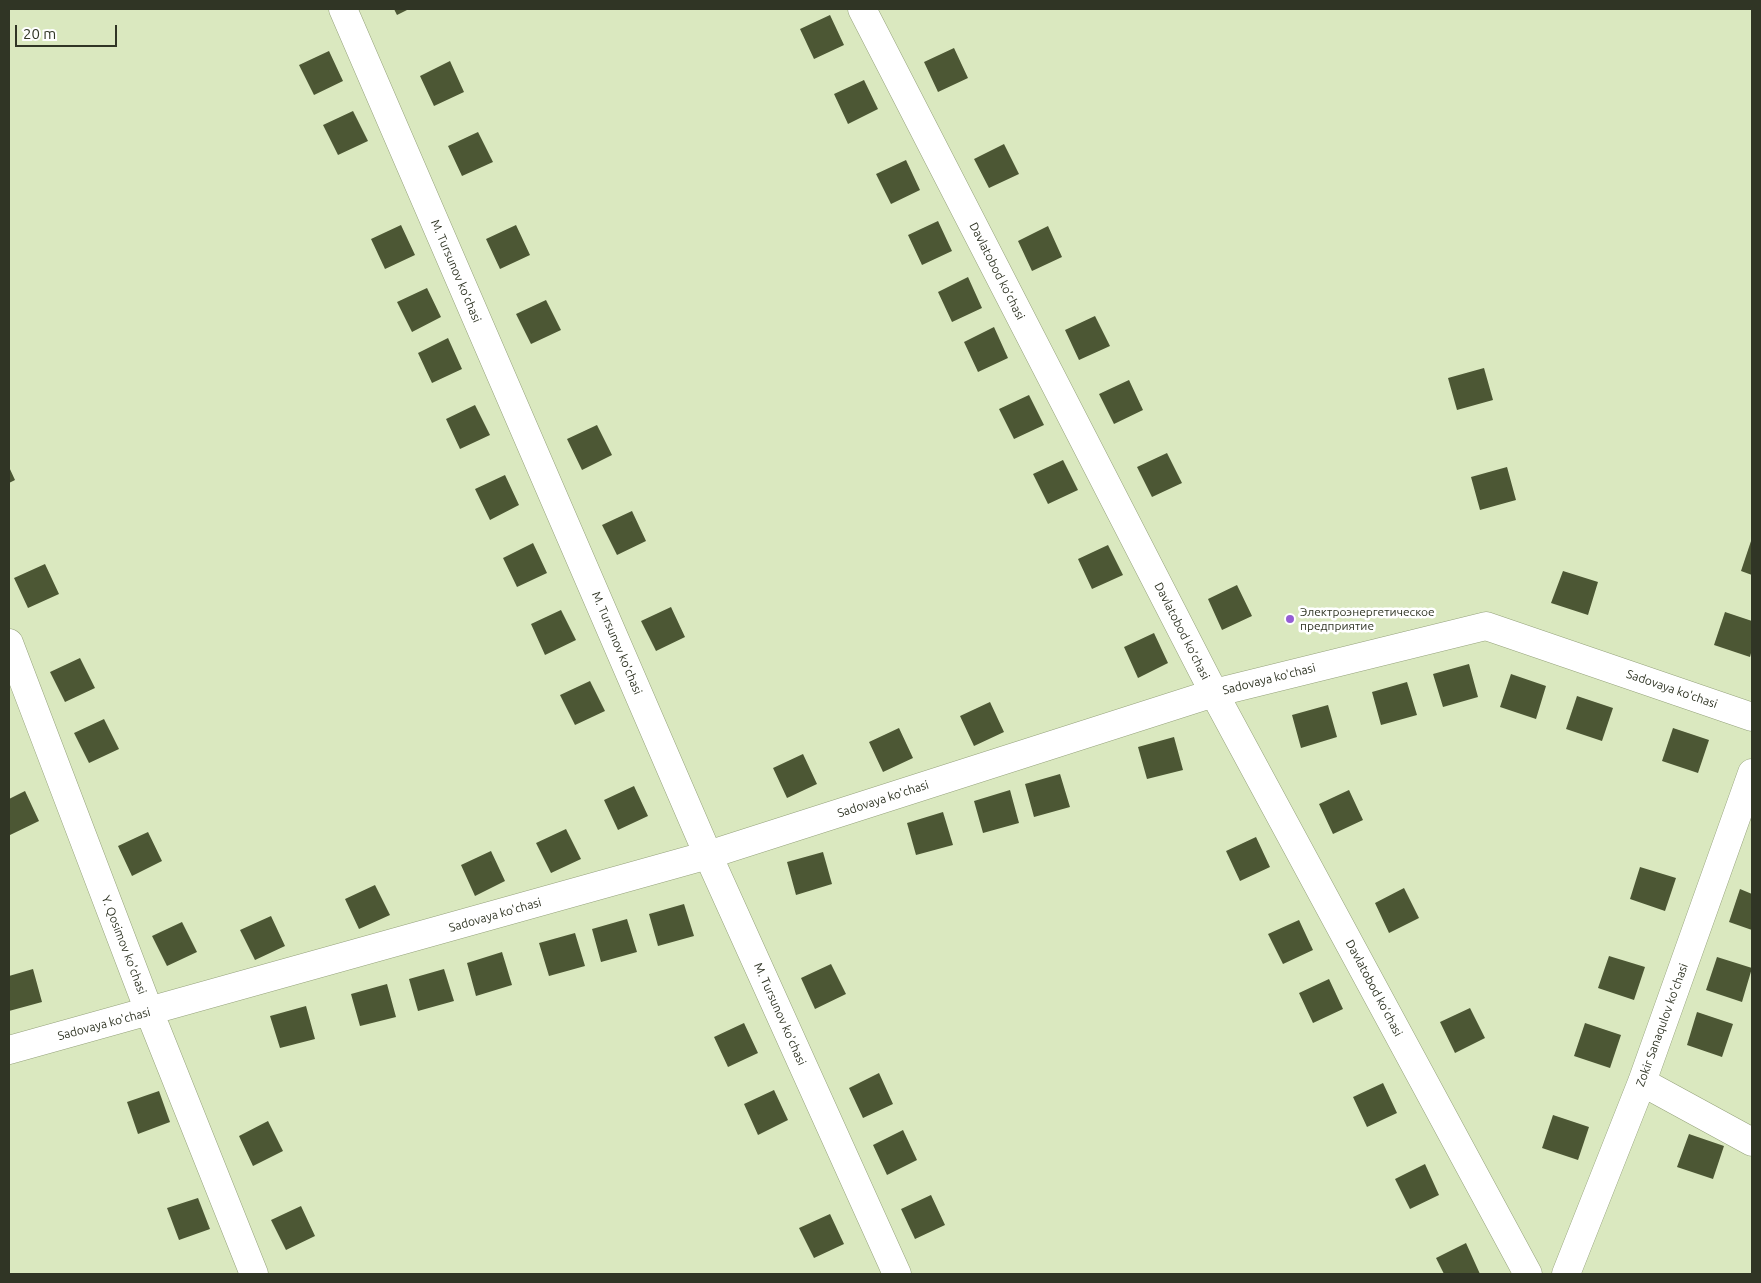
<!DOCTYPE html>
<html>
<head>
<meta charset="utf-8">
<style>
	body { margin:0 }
	#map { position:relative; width:1761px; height:1283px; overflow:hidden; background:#dae8bf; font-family:Ubuntu,sans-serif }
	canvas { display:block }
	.frame { position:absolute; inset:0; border:10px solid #303525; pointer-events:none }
	.scale { position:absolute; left:15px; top:25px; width:102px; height:22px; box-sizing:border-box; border:2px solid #303525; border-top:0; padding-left:6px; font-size:15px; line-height:18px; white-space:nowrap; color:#303525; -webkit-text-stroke:4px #fff; paint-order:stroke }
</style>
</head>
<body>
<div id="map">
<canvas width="1761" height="1283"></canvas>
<div class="frame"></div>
<div class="scale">20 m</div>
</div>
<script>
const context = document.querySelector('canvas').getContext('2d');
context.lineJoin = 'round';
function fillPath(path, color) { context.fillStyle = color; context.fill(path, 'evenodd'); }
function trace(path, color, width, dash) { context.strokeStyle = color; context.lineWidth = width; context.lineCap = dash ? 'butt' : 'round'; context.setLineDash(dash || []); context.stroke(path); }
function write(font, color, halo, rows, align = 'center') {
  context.font = font + ' Ubuntu,sans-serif'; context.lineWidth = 5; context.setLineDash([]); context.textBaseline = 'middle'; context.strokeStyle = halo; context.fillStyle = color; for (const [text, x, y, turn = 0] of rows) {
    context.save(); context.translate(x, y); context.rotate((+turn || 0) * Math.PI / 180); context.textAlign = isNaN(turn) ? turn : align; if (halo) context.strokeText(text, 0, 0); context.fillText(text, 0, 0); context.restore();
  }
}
const building = new Path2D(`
	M 394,9 L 409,9 L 397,15 Z
	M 830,15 L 844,45 L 814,59 L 800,29 Z
	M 954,48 L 968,78 L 938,92 L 924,62 Z
	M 329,51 L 343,81 L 314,95 L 299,65 Z
	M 450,61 L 464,92 L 434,106 L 420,76 Z
	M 864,80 L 878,109 L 848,124 L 834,94 Z
	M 353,111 L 368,141 L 338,155 L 323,125 Z
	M 478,132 L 493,162 L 462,176 L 448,146 Z
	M 1004,144 L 1019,174 L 989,188 L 974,159 Z
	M 906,160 L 920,190 L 891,204 L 876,174 Z
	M 938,221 L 952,251 L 922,265 L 908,235 Z
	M 401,225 L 415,255 L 385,269 L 371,239 Z
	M 516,225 L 530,255 L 500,269 L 486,239 Z
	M 1048,226 L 1062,257 L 1032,271 L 1018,241 Z
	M 968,277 L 982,308 L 952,322 L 938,292 Z
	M 427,288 L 441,317 L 412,332 L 397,302 Z
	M 546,300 L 561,330 L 531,344 L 516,314 Z
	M 1095,316 L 1110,346 L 1079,360 L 1065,330 Z
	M 994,327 L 1008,358 L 978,372 L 964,342 Z
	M 448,338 L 462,369 L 432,383 L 418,353 Z
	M 1484,368 L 1493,400 L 1457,410 L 1448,378 Z
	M 1129,380 L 1143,410 L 1114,424 L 1099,394 Z
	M 1029,395 L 1044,425 L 1014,439 L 999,409 Z
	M 475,405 L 490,435 L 460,449 L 446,419 Z
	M 597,425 L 612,455 L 582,470 L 567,439 Z
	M 1167,453 L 1182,483 L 1152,497 L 1137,467 Z
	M 1063,460 L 1078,490 L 1048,504 L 1033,474 Z
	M 9,467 L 15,480 L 9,483 Z
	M 1507,467 L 1516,500 L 1480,510 L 1471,477 Z
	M 505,475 L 519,505 L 490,520 L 475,489 Z
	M 632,511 L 646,541 L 617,555 L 602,525 Z
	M 1752,538 L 1752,575 L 1741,571 Z
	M 533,543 L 547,573 L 517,587 L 503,558 Z
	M 1108,545 L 1123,575 L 1092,589 L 1078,559 Z
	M 45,564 L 59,594 L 28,608 L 14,578 Z
	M 1563,571 L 1598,582 L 1588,615 L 1551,603 Z
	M 1237,585 L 1252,616 L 1222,630 L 1208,599 Z
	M 671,607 L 685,637 L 656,651 L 641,621 Z
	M 561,610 L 576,640 L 545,655 L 531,624 Z
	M 1725,612 L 1752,621 L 1752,649 L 1750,657 L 1714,645 Z
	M 1154,633 L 1168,663 L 1138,678 L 1124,647 Z
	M 80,658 L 95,688 L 65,702 L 50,672 Z
	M 1469,664 L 1478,697 L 1443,707 L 1433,674 Z
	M 1511,674 L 1546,686 L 1536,719 L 1500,707 Z
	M 590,681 L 605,711 L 575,725 L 560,695 Z
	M 1407,682 L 1417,715 L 1381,725 L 1372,692 Z
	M 1577,696 L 1613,708 L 1602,741 L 1566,729 Z
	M 990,702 L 1004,732 L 974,746 L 960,716 Z
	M 1328,705 L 1337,737 L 1301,748 L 1292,715 Z
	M 104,719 L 119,749 L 89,763 L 74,733 Z
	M 899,728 L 913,758 L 883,772 L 869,742 Z
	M 1673,728 L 1709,740 L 1698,773 L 1662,761 Z
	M 1174,737 L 1183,770 L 1147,779 L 1138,747 Z
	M 803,754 L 817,784 L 787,798 L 773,768 Z
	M 1060,774 L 1070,807 L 1034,817 L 1025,784 Z
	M 634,786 L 648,816 L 618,830 L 604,800 Z
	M 1010,790 L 1019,823 L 983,833 L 974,801 Z
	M 1349,790 L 1363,820 L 1333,834 L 1319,804 Z
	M 25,791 L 39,821 L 10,835 L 9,799 Z
	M 943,812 L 953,845 L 916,855 L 907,823 Z
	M 566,829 L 581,859 L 551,873 L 536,843 Z
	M 148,832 L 162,861 L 132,876 L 118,846 Z
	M 1256,837 L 1270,867 L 1240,881 L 1226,851 Z
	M 491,851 L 505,881 L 475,896 L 461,865 Z
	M 823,852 L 832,884 L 796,895 L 787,862 Z
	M 1640,867 L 1676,878 L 1665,911 L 1630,899 Z
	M 375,885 L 390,915 L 359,929 L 345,899 Z
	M 1404,888 L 1419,918 L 1389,933 L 1375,903 Z
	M 1740,889 L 1752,894 L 1752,930 L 1729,922 Z
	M 684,904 L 694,936 L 658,946 L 649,914 Z
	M 271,916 L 285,946 L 255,960 L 240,930 Z
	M 627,919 L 637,952 L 601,962 L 592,929 Z
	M 1299,920 L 1313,950 L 1283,964 L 1268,934 Z
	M 182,922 L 197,952 L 167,966 L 152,936 Z
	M 575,933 L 585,966 L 549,976 L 539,943 Z
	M 502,952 L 512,985 L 476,996 L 467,963 Z
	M 1609,956 L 1645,967 L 1634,1000 L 1598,988 Z
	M 1717,957 L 1752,968 L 1742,1002 L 1706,990 Z
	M 831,964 L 846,994 L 815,1009 L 801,978 Z
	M 33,969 L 42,1002 L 9,1011 L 9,976 Z
	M 444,969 L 454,1001 L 418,1011 L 409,979 Z
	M 1329,979 L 1343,1009 L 1313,1023 L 1299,993 Z
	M 387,984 L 396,1017 L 360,1026 L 351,994 Z
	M 306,1006 L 315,1039 L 280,1048 L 270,1016 Z
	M 1470,1008 L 1485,1038 L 1455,1053 L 1440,1022 Z
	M 1697,1012 L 1733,1024 L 1722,1057 L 1687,1045 Z
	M 744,1023 L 758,1053 L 728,1067 L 714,1037 Z
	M 1585,1023 L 1621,1035 L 1610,1068 L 1574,1056 Z
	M 879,1073 L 893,1104 L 863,1118 L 849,1088 Z
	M 1383,1083 L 1397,1113 L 1367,1127 L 1353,1097 Z
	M 774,1090 L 788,1120 L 758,1135 L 744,1104 Z
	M 159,1091 L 170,1122 L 138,1134 L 127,1102 Z
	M 1553,1115 L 1589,1127 L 1578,1160 L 1542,1148 Z
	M 268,1121 L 283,1151 L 253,1166 L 239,1136 Z
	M 903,1130 L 917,1160 L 887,1175 L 873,1145 Z
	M 1689,1134 L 1724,1146 L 1713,1179 L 1677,1167 Z
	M 1425,1164 L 1439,1195 L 1410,1209 L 1395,1179 Z
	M 931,1195 L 945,1225 L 915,1239 L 901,1209 Z
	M 198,1198 L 210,1229 L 179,1240 L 167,1208 Z
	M 301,1206 L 315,1236 L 286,1250 L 271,1220 Z
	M 830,1214 L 844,1244 L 814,1258 L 799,1228 Z
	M 1466,1243 L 1480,1274 L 1444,1274 L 1436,1258 Z`);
const street = new Path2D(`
	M 343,9 L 708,855 L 897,1274
	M 862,9 L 1214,693 L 1528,1274
	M 9,643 L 149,1011 L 254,1274
	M 9,1050 L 708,855 L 1214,693 L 1486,626 L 1752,717
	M 1642,1082 L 1752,1142
	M 1566,1274 L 1642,1082 L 1752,773`);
const markers = [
	[1290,619,5,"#955dd5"]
];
const streetNames = [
	["M. Tursunov ko'chasi",456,271,67],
	["Davlatobod ko’chasi",997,271,63],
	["Davlatobod ko’chasi",1182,631,63],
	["M. Tursunov ko'chasi",617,643,67],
	["Sadovaya ko'chasi",1269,679,-14],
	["Sadovaya ko'chasi",1672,689,19],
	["Sadovaya ko'chasi",883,799,-18],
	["Sadovaya ko'chasi",495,915,-16],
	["Y. Qosimov ko'chasi",124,945,69],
	["Davlatobod ko’chasi",1374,988,62],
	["M. Tursunov ko'chasi",780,1014,66],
	["Sadovaya ko'chasi",104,1024,-15],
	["Zokir Sanaqulov ko'chasi",1662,1025,-70]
];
const poiNames = [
	["Электроэнергетическое",1300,612],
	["предприятие",1300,626]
];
fillPath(building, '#4c5734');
trace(street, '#95a27b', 29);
trace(street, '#fff', 28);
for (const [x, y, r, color] of markers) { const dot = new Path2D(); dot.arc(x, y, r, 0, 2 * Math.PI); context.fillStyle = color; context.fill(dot); trace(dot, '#fff', 2); }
write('12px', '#303525', '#fff', streetNames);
write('12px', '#303525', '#fff', poiNames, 'left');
</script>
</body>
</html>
